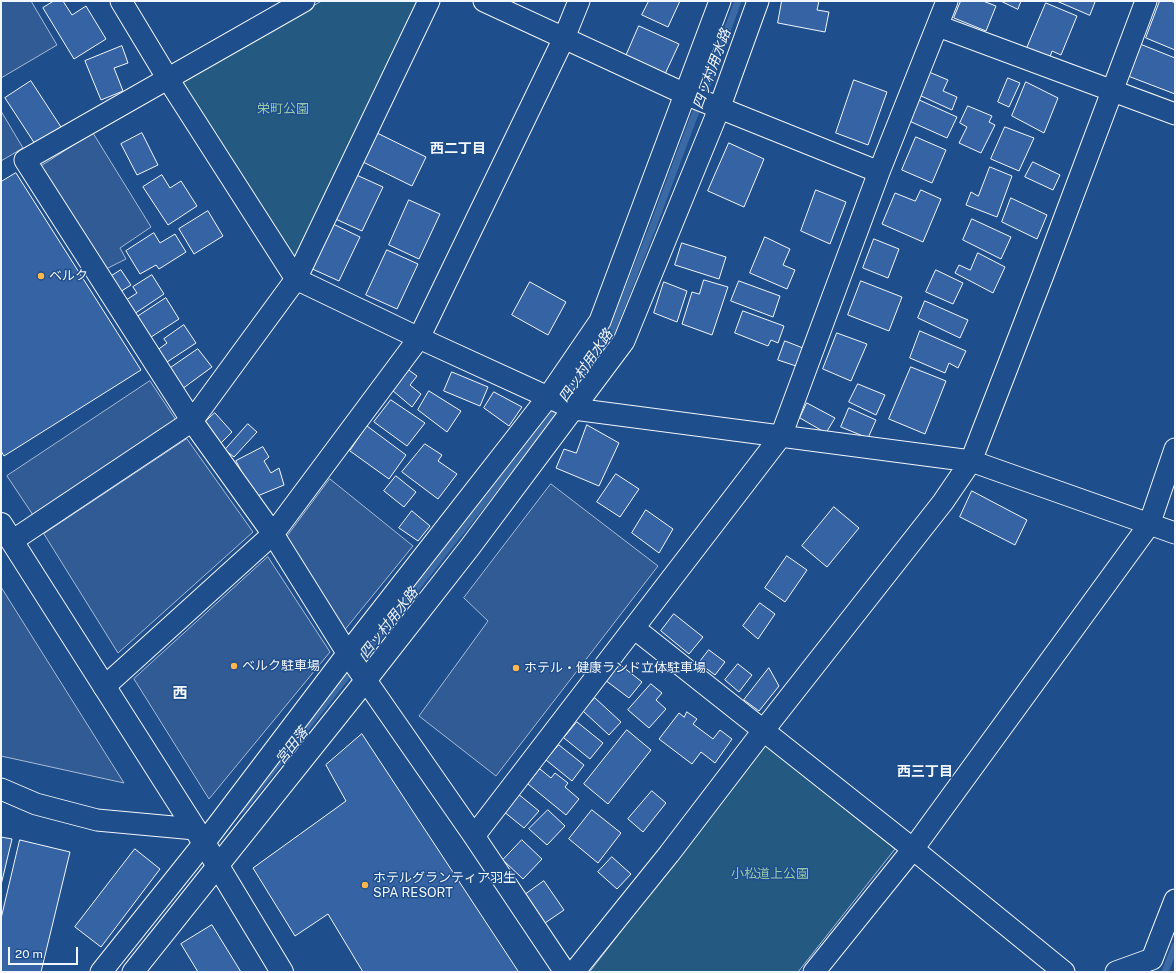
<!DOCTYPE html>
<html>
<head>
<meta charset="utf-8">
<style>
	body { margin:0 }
	#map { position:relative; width:1176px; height:973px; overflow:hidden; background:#1f4e8c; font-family:"Public Sans",sans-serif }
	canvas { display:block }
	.frame { position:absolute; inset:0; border:2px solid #f2f6ff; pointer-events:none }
	.scale { position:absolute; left:8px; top:947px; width:70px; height:18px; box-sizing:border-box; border:2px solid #f2f6ff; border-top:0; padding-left:5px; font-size:12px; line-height:14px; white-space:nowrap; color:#f2f6ff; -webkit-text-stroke:3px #1f4e8c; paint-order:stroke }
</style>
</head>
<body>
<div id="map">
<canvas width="1176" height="973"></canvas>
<div class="frame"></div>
<div class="scale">20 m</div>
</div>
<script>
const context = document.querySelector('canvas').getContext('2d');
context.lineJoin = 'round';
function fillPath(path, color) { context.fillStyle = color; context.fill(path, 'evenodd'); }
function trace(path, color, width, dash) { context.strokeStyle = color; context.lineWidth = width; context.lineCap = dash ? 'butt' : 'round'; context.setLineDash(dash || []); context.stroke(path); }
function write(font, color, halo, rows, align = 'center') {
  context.font = font + ' "Public Sans","Noto Sans JP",sans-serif'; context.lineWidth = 3; context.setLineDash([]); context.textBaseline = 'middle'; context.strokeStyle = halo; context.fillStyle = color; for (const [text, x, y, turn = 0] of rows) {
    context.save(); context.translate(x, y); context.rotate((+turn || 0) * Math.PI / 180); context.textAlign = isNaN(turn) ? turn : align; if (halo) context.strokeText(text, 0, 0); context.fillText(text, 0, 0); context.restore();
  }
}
const green = new Path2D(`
	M 322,1 L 417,1 L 293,262 L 177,84 Z
	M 765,745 L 895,849 L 798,972 L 590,972 Z`);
const parking = new Path2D(`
	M 3,1 L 31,1 L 57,45 L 1,78 L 1,2 Z
	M 1,111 L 23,148 L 1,161 Z
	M 93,133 L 151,227 L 120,248 L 126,259 L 104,270 L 40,167 Z
	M 150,381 L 176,420 L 33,515 L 7,476 Z
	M 187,439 L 253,532 L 118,653 L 44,534 Z
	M 330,479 L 413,546 L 343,632 L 286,538 Z
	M 551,484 L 658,566 L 496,776 L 419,716 L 488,621 L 464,598 Z
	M 268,557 L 330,652 L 209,799 L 134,679 Z
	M 1,587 L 124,783 L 1,756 Z`);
const stream = new Path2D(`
	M 242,809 L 551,417 L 573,387 L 611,333 L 652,229 L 693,119 L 708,83 L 738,1
	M 1165,972 L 1175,946`);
const building = new Path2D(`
	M 54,1 L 63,1 L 72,15 L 86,6 L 106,39 L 74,59 L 43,8 Z
	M 649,1 L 680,1 L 668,27 L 642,15 Z
	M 782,1 L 819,1 L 817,10 L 829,12 L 825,32 L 778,23 Z
	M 961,1 L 983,1 L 996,6 L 986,31 L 954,18 Z
	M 1001,1 L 1021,1 L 1018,9 Z
	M 1057,1 L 1093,1 L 1095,2 L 1090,15 Z
	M 1160,1 L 1171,1 L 1175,3 L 1175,50 L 1146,38 Z
	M 1046,3 L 1077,16 L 1061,55 L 1052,51 L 1050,57 L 1027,48 Z
	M 639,26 L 679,44 L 665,74 L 626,56 Z
	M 1140,44 L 1175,58 L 1175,94 L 1128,76 Z
	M 122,46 L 128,63 L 114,68 L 123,91 L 101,100 L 85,61 Z
	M 929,72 L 948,80 L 943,91 L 957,97 L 952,110 L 919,95 Z
	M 1008,78 L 1020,83 L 1009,107 L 998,102 Z
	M 854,80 L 887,92 L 868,145 L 836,133 Z
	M 31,81 L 61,127 L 35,144 L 5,98 Z
	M 1026,82 L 1058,98 L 1044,133 L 1012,116 Z
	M 917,99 L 957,117 L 947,138 L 907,120 Z
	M 968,106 L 992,116 L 989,122 L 995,125 L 981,153 L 959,143 L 967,127 L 960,123 Z
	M 1005,127 L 1034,138 L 1019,171 L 991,159 Z
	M 375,132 L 426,157 L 412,186 L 361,161 Z
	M 142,133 L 158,165 L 137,175 L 121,144 Z
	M 916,137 L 946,150 L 932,183 L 902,170 Z
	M 729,143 L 764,159 L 744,207 L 708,191 Z
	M 1033,162 L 1060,175 L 1053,190 L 1025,177 Z
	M 990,167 L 1012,176 L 997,217 L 966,205 L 971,192 L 978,196 Z
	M 16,173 L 141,370 L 4,456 L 1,451 L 1,182 Z
	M 352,173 L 383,187 L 362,231 L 331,217 Z
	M 162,175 L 170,188 L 181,181 L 197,206 L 168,225 L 143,187 Z
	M 816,190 L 846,202 L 830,244 L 801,231 Z
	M 921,190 L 941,199 L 923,242 L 882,224 L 895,193 L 915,201 Z
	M 1011,198 L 1047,215 L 1037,239 L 1002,222 Z
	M 409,200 L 440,214 L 419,259 L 389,245 Z
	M 208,211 L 223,236 L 194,254 L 179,229 Z
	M 972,219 L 1011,237 L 1001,259 L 963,240 Z
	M 329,222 L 360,237 L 339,281 L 308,267 Z
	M 154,233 L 160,243 L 175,234 L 186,252 L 159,269 L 156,265 L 140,274 L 126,251 Z
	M 765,237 L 790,249 L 783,265 L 795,270 L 787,289 L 750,273 Z
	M 874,239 L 899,249 L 888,278 L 863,268 Z
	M 682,243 L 726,257 L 719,279 L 675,265 Z
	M 387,250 L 418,264 L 397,309 L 366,295 Z
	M 978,253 L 1005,267 L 993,293 L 955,273 L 959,265 L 970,270 Z
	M 121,270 L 131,285 L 120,292 L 110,277 Z
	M 936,270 L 963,283 L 953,304 L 926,292 Z
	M 152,275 L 164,294 L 134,314 L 126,300 L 137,293 L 133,287 Z
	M 704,280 L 728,287 L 712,335 L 682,324 L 692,292 L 699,294 Z
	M 739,281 L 780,296 L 773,317 L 731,301 Z
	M 861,281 L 902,297 L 889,331 L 848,315 Z
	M 530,282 L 566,302 L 548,335 L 512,315 Z
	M 664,282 L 687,291 L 677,322 L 654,313 Z
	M 166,298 L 179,319 L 148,339 L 137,317 Z
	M 925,301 L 968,320 L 960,338 L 918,318 Z
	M 743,311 L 784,326 L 778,343 L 771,340 L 768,346 L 735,333 Z
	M 184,325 L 196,343 L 164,364 L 156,351 L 167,343 L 164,339 Z
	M 920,331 L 966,351 L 958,368 L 949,363 L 945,373 L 910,358 Z
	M 837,333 L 867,344 L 851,381 L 823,369 Z
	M 785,341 L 803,348 L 796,366 L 778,360 Z
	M 198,349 L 212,367 L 182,389 L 169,369 Z
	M 911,367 L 946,381 L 925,434 L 889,419 Z
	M 406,368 L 417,376 L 410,385 L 421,394 L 412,407 L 392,390 Z
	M 452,372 L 488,387 L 480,406 L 444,391 Z
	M 858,384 L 885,395 L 876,415 L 849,402 Z
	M 429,391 L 461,411 L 447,432 L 418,410 Z
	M 494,392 L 522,407 L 509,426 L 484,408 Z
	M 391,400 L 425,423 L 407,446 L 374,422 Z
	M 807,403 L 835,418 L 826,433 L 800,418 Z
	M 849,408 L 876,420 L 868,438 L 841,427 Z
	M 215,413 L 232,432 L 220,444 L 203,424 Z
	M 248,424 L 257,432 L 234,457 L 225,450 Z
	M 587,425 L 619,443 L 599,486 L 556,468 L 564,449 L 576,453 Z
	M 367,426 L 406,455 L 389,479 L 350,451 Z
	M 425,444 L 442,455 L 438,461 L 457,474 L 438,499 L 402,472 Z
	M 263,447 L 269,457 L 264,461 L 271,473 L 279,468 L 284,485 L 255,497 L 236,461 Z
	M 616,474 L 639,489 L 620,517 L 597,502 Z
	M 396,476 L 416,492 L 404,507 L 384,491 Z
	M 972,491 L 1027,520 L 1015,545 L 960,517 Z
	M 834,507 L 859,528 L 827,567 L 802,546 Z
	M 646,510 L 673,529 L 659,553 L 632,533 Z
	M 412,511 L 430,526 L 418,541 L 399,528 Z
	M 787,556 L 807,570 L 785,602 L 765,588 Z
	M 760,603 L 775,614 L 758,639 L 743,626 Z
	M 674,614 L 703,637 L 689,654 L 661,631 Z
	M 709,650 L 725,662 L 715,675 L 699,663 Z
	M 618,663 L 642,682 L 629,698 L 605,680 Z
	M 738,664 L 752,675 L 739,692 L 725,680 Z
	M 769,668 L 779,686 L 759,711 L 744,700 Z
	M 651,684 L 662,693 L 656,700 L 666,709 L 649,728 L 628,710 Z
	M 595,698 L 621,722 L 609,735 L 583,711 Z
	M 687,712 L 697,719 L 693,724 L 713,739 L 720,730 L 732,739 L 715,763 L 701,752 L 692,764 L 659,739 L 679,713 L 684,717 Z
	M 577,722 L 603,743 L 590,759 L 564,738 Z
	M 627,730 L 651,750 L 608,804 L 584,784 Z
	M 362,734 L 518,971 L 517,972 L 363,972 L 328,914 L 295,936 L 253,868 L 346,801 L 326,765 Z
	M 559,745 L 584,765 L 572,781 L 546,760 Z
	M 540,769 L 551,778 L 555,773 L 568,783 L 565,787 L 579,799 L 566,815 L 528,784 Z
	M 652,791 L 666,803 L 643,832 L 628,819 Z
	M 517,793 L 539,811 L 524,828 L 503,811 Z
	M 548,810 L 565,826 L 547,845 L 529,829 Z
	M 592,810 L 621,833 L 598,863 L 569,839 Z
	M 1,837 L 12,839 L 1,885 Z
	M 20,840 L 70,852 L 41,972 L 1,972 L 1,919 Z
	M 522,840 L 542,859 L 523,879 L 503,860 Z
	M 135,849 L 160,869 L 101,947 L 75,927 Z
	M 612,857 L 631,874 L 617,889 L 598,872 Z
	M 544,881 L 564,910 L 545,923 L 526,894 Z
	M 212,925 L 241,972 L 198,972 L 181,944 Z`);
const minor = new Path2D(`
	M 121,1 L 168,79 L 296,279 L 419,338 L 574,409 L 971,461 L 1175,533
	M 304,1 L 25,160 L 192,421 L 273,534 L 351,659 L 474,836 L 565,972
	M 484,1 L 685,94 L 879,172
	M 938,26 L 1175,114
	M 12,541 L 192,421 L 296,279 L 429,1
	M 634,628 L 913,849 L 1064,972
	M 104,687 L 273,534 L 419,338 L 564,38 L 579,1
	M 1,789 L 36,804 L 97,820 L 195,829
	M 474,836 L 781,436 L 879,172 L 947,1
	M 101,972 L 204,843 L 348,653 L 548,397 L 600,321 L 720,1
	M 133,972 L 366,680 L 470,547 L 624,341 L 719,109 L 758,1
	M 574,972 L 669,854 L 763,731 L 943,502 L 971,461 L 1043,275 L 1146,1
	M 814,972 L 913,849 L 1149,525 L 1175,449
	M 1116,972 L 1152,959 L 1175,900`);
const tertiary = new Path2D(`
	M 1,524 L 204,843 L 282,972`);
const markers = [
	[41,276,4,"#ffb74d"],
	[234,666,4,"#ffb74d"],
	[516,668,4,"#ffb74d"],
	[365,885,4,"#ffb74d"]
];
const parkNames = [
	["栄町公園",283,109],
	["小松道上公園",770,874]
];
const poiNames = [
	["ベルク",49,276],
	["ベルク駐車場",242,666],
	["ホテル・健康ランド立体駐車場",524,668],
	["ホテルグランティア羽生",373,878],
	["SPA RESORT",373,893]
];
const waterNames = [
	["四ッ村用水路",712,69,-70],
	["四ッ村用水路",586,366,-56],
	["四ッ村用水路",389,623,-52],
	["宮田落",292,746,-52]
];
const neighbourhoodNames = [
	["西二丁目",458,149],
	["西三丁目",925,772]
];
const quarterNames = [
	["西",180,693]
];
fillPath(green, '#245a82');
trace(green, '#a8bbd7', 1);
fillPath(parking, '#305b95');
trace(parking, '#a8bbd7', 1);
trace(stream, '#3b69a3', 7);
fillPath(building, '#3563a3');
trace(building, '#f2f6ff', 1);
trace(minor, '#f2f6ff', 23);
trace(tertiary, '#f2f6ff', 24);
trace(minor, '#1f4e8c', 21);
trace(tertiary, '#1f4e8c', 22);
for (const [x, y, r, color] of markers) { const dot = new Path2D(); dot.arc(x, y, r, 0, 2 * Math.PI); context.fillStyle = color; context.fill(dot); trace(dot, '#1f4e8c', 1.5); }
write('13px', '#97c8a6', '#1f4e8c', parkNames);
write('13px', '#f2f6ff', '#1f4e8c', poiNames, 'left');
write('italic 14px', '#f2f6ff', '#1f4e8c', waterNames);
write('bold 14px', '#f2f6ff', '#1f4e8c', neighbourhoodNames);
write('bold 15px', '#f2f6ff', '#1f4e8c', quarterNames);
</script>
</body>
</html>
